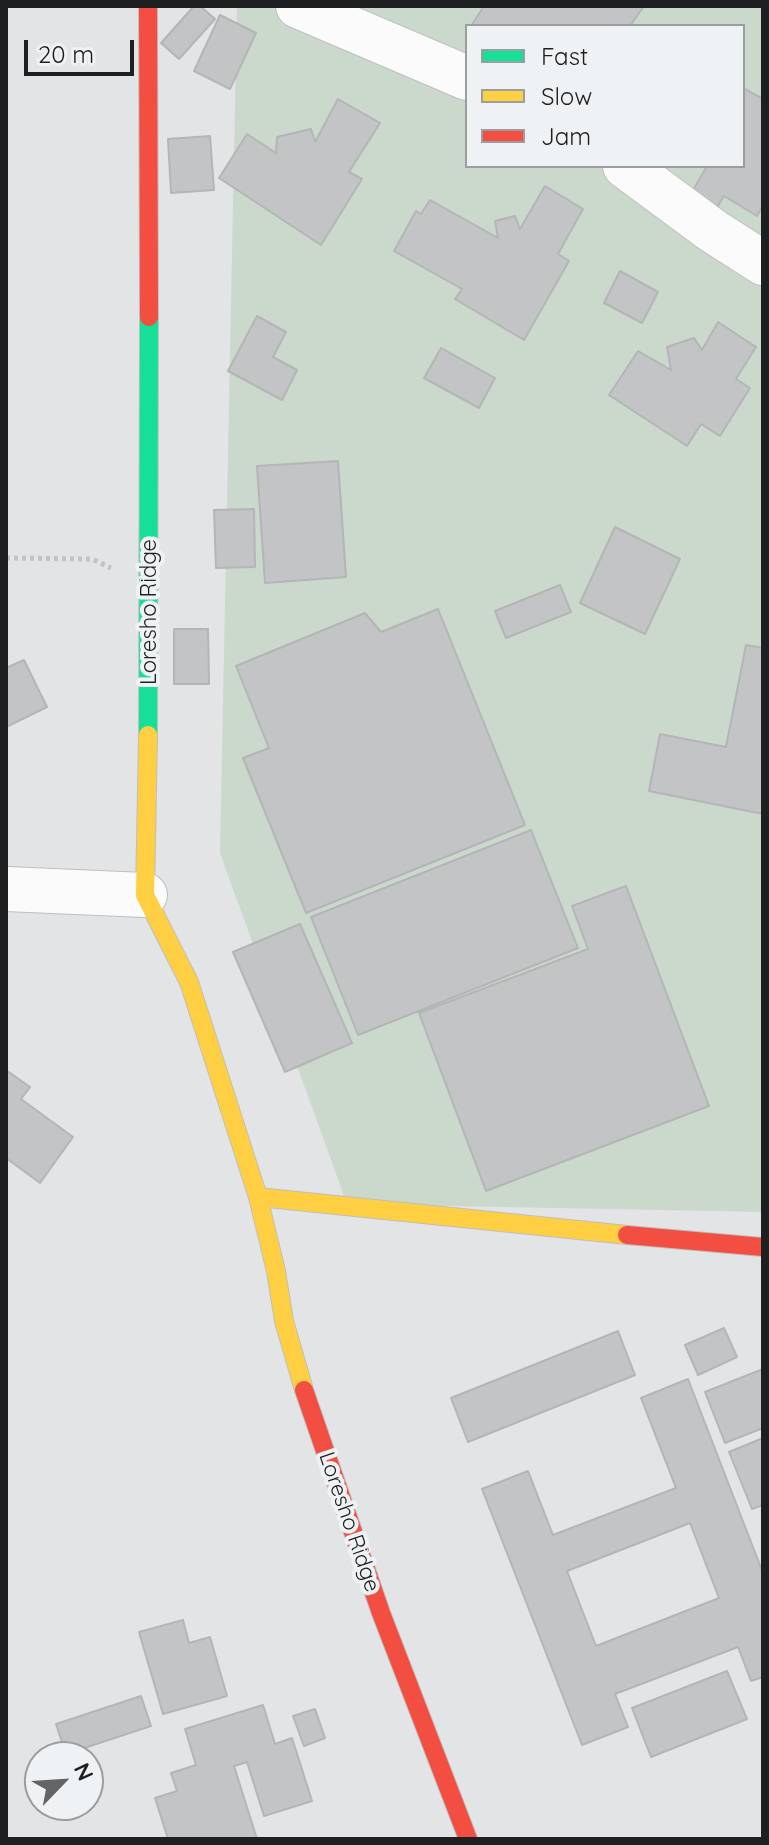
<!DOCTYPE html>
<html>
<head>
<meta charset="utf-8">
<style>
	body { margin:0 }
	#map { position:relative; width:769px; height:1845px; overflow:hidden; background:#e3e4e6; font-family:Quicksand,sans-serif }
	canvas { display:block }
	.frame { position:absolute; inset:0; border:8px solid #1e1f20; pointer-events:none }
	.legend { position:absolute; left:465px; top:24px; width:280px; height:144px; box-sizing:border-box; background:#eff2f4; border:2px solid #9b9e9f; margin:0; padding:10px 14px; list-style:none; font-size:24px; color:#1e1f20 }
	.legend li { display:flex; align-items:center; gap:16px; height:40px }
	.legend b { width:40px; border:2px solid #9b9e9f }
	.north { position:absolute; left:24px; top:1741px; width:80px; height:80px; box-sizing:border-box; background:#eff2f4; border:2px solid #9b9e9f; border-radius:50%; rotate:65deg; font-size:22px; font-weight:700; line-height:32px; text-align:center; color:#1e1f20 }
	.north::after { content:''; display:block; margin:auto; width:28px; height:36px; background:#636465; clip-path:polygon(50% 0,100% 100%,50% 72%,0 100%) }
	.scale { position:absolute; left:24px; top:40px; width:110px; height:36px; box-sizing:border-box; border:4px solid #1e1f20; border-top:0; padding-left:10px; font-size:24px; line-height:28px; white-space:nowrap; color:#1e1f20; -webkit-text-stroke:6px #eff2f4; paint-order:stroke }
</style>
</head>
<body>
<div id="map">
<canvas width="769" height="1845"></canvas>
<div class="frame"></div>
<ul class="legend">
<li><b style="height:10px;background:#16e098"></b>Fast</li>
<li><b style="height:10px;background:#ffcf43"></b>Slow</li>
<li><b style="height:10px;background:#f24e42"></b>Jam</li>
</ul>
<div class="north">N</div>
<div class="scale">20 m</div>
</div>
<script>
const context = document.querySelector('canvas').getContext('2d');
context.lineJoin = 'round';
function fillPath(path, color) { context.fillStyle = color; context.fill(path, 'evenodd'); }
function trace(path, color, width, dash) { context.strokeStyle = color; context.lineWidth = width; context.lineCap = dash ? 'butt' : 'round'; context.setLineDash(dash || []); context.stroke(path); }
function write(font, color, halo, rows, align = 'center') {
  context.font = font + ' Quicksand,sans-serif'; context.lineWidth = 8; context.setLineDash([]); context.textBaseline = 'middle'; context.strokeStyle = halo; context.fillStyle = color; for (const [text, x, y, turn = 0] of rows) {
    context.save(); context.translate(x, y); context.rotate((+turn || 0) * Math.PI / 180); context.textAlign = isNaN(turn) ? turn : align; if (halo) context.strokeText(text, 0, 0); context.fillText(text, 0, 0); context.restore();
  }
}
const green = new Path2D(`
	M 237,6 L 763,6 L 763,1212 L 347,1204 L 220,853 ZM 467,26 L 743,26 L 743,166 L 467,166 Z`);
const building = new Path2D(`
	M 194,6 L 200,6 L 215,19 L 179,59 L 161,43 Z
	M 484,6 L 644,6 L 630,26 L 471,26 Z
	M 220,15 L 256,33 L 230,89 L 194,71 Z
	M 743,88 L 763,99 L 763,205 L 757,216 L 724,196 L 713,214 L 688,199 L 707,166 L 743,166 Z
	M 338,99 L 380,123 L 349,172 L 362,179 L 321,245 L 219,178 L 247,134 L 276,153 L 277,137 L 311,129 L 315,142 Z
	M 210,136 L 214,190 L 171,193 L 168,139 Z
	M 545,186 L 583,209 L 558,254 L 569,261 L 524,340 L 455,299 L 462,289 L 394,251 L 416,211 L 421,214 L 430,200 L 498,238 L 495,221 L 515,216 L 520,229 Z
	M 620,271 L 658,292 L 642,323 L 604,303 Z
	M 257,316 L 286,332 L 273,357 L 297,370 L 282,400 L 228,371 Z
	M 718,322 L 756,347 L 736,379 L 750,388 L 720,436 L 701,424 L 687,446 L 609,395 L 638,351 L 671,370 L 667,347 L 694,338 L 702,350 Z
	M 441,348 L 495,378 L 479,408 L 424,378 Z
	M 338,461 L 346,577 L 265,583 L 257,466 Z
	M 254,509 L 255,567 L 216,568 L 214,510 Z
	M 615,527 L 680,559 L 645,634 L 580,603 Z
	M 560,585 L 571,612 L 506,638 L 495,611 Z
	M 438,609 L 525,825 L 306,913 L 243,758 L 269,748 L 236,666 L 365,613 L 381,632 Z
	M 174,629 L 208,629 L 209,684 L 174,684 Z
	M 746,645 L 763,648 L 763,814 L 649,791 L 660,734 L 726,747 Z
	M 24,660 L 47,707 L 6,727 L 6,668 Z
	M 531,830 L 578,948 L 358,1035 L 311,917 Z
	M 626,886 L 709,1106 L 486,1191 L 419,1013 L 588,949 L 572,906 Z
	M 300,924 L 352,1043 L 285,1072 L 233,952 Z
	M 6,1070 L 30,1087 L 21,1099 L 73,1137 L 40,1183 L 6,1158 Z
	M 724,1328 L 737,1357 L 698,1375 L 685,1345 Z
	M 618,1331 L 635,1375 L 468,1442 L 451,1398 Z
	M 763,1369 L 763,1428 L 725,1443 L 705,1392 Z
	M 688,1379 L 763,1573 L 763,1677 L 751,1681 L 738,1647 L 615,1694 L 628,1727 L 582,1745 L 482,1489 L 528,1471 L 553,1535 L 676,1488 L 641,1398 ZM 690,1523 L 719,1598 L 596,1646 L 567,1571 Z
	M 763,1438 L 763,1505 L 752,1509 L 729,1452 Z
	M 183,1620 L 189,1643 L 210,1637 L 227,1696 L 163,1714 L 139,1632 Z
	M 727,1671 L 747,1719 L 651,1757 L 632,1708 Z
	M 141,1696 L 151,1726 L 66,1754 L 56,1724 Z
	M 263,1705 L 275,1744 L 292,1738 L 312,1801 L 264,1816 L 247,1762 L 234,1766 L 257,1839 L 168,1839 L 155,1798 L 177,1791 L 171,1773 L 196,1765 L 185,1729 Z
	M 315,1709 L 325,1738 L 304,1746 L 293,1716 Z`);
const path = new Path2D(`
	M 6,558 L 92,559 L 111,568`);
const street = new Path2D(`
	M 298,6 L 467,78
	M 625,166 L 713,231 L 763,263
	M 6,889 L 145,895`);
const fast = new Path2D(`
	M 148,735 L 149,317`);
const slow = new Path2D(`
	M 148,735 L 145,895 L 189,982 L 258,1197 L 276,1271 L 284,1321 L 304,1390
	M 258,1197 L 627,1235`);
const jam = new Path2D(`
	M 148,6 L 149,317
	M 627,1235 L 763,1247
	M 304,1390 L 381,1613 L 468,1839`);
const streetNames = [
	["Loresho Ridge",149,612,-90],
	["Loresho Ridge",349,1522,71]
];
fillPath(green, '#cbd9cc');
fillPath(building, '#c3c4c6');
trace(building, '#b4b5b6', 2);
trace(street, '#bebfc0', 46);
trace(fast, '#bebfc0', 20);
trace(slow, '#bebfc0', 20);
trace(jam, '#bebfc0', 20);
trace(path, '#c2c3c3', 5, [4, 4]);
trace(street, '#fbfbfb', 44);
trace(fast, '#16e098', 18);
trace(slow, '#ffcf43', 18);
trace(jam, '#f24e42', 18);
write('22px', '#1e1f20', '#eff2f4', streetNames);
</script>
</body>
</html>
